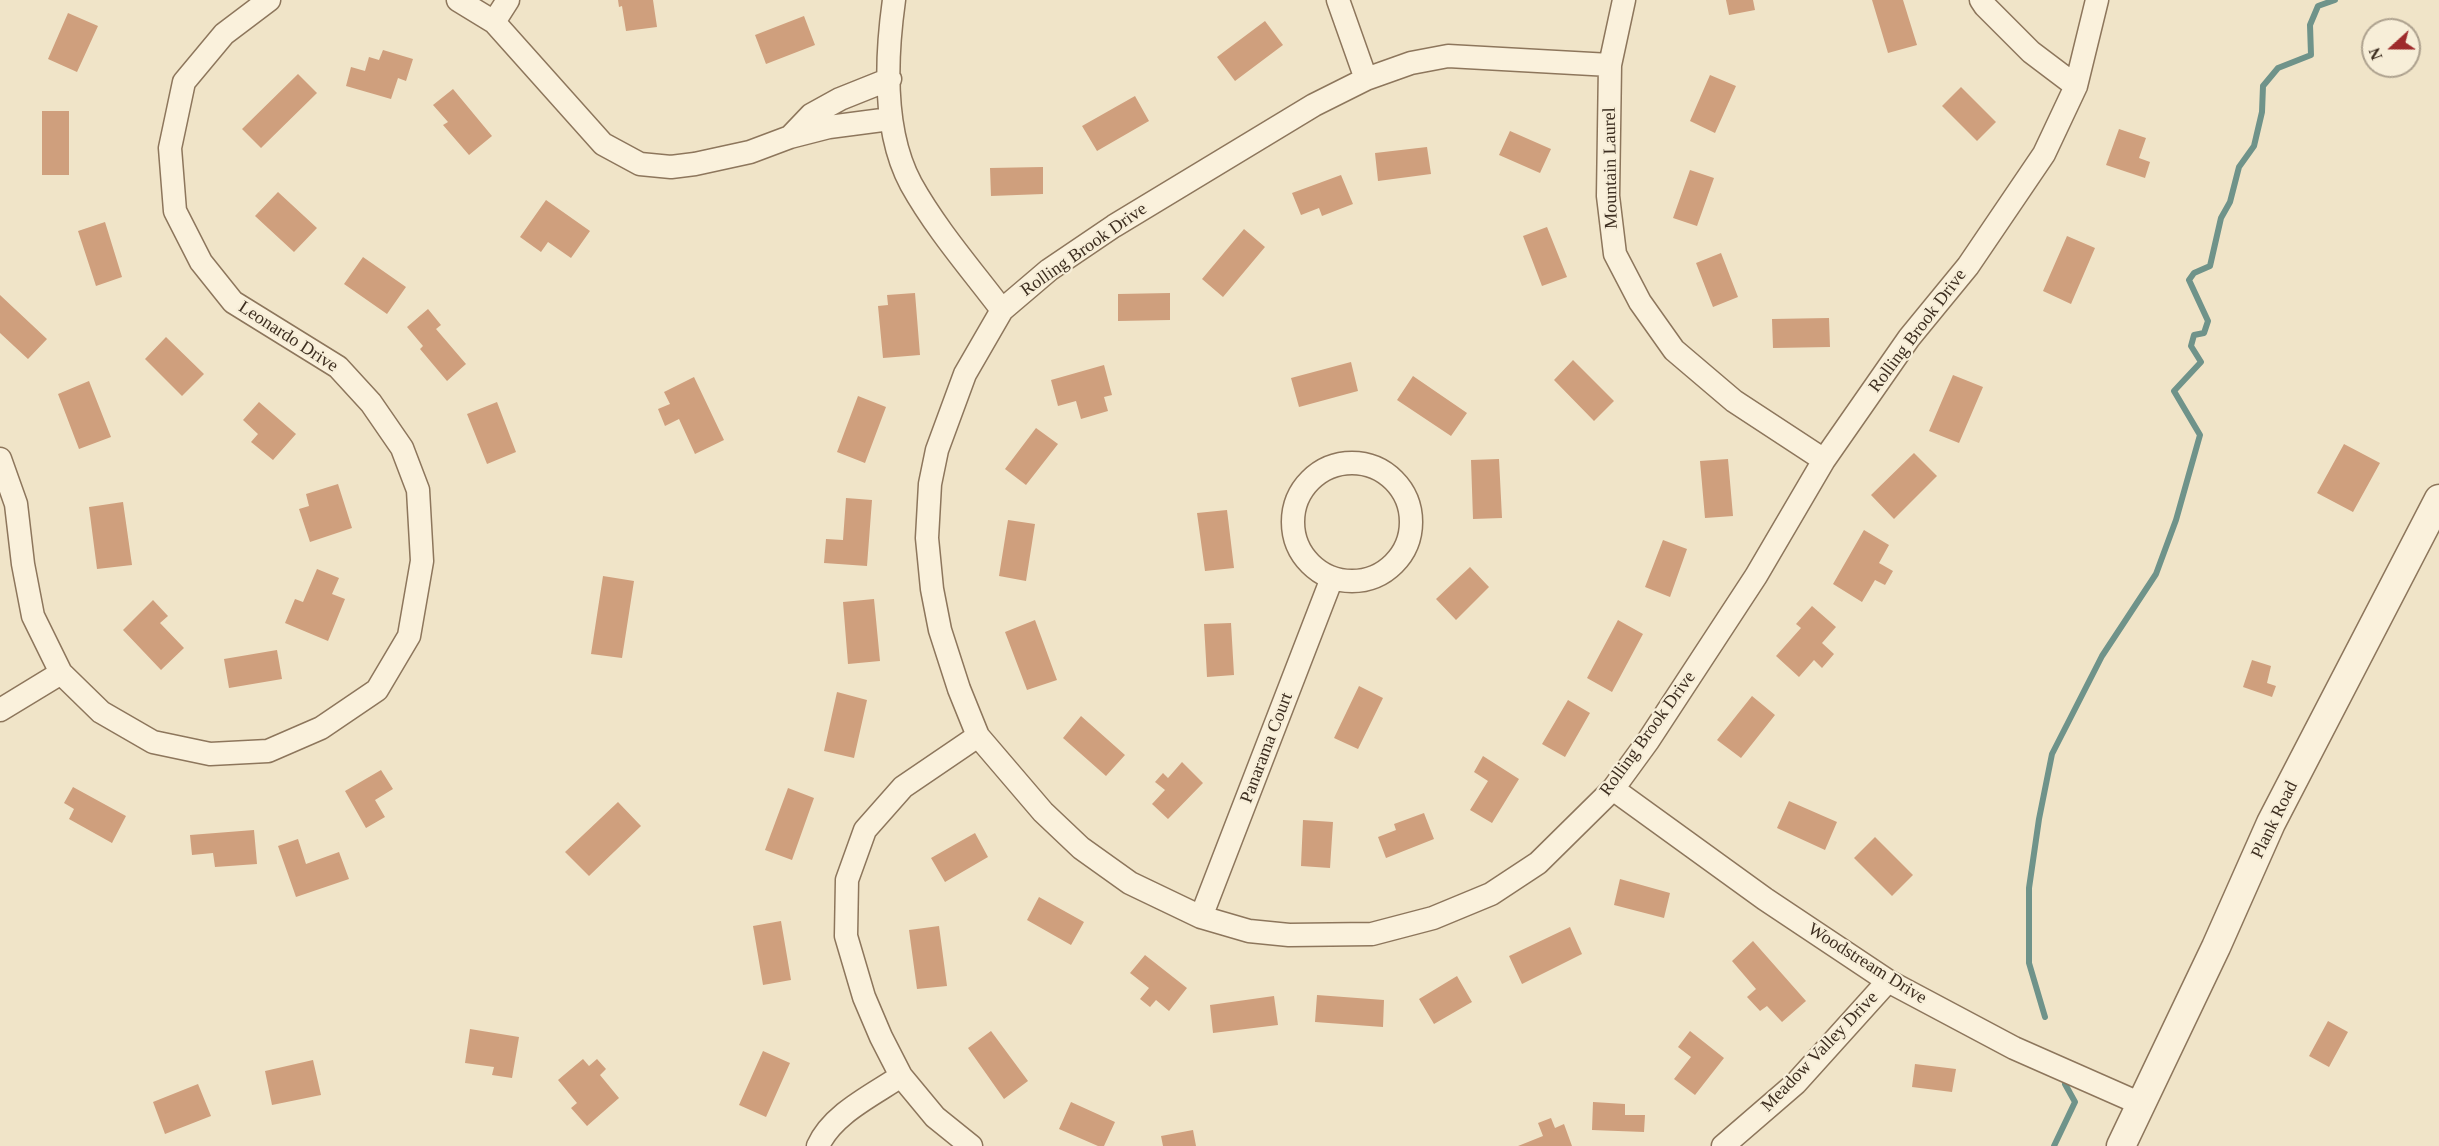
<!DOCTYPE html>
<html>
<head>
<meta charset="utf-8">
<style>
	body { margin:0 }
	#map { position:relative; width:2439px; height:1146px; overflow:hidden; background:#f0e4c8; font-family:Georgia,serif }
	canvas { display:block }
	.north { position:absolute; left:2361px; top:18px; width:60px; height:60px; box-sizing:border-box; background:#f7eed8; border:2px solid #ada18e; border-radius:50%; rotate:249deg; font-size:16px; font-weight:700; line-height:24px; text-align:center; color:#3d2e20 }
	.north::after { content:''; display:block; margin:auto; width:21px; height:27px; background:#9e2a2b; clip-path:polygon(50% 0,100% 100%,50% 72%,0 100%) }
</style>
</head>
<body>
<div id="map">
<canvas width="2439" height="1146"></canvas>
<div class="north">N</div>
</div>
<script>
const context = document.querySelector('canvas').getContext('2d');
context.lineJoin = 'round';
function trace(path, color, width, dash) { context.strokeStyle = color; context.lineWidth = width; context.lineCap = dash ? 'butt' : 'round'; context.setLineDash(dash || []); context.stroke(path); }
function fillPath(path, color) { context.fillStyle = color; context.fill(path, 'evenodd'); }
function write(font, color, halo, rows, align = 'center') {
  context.font = font + ' Georgia,serif'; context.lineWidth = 4.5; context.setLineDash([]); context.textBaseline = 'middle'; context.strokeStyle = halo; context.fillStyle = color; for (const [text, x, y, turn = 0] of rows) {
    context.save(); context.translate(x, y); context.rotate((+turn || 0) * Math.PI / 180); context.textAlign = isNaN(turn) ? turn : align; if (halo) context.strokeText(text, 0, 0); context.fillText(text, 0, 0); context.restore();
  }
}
const stream = new Path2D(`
	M 2045,1017 L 2029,963 L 2029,888 L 2039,819 L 2052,754 L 2102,656 L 2156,574 L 2176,520 L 2200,435 L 2174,391 L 2201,362 L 2191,346 L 2194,335 L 2204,333 L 2208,321 L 2189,280 L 2194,273 L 2210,266 L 2221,218 L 2230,202 L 2239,167 L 2254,146 L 2262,112 L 2263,86 L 2278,68 L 2311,55 L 2310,25 L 2318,6 L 2335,0
	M 2054,1146 L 2075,1102 L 2065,1084`);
const building = new Path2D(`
	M 618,0 L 653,0 L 657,27 L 626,31 L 622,6 L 619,7 Z
	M 1726,0 L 1753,0 L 1755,10 L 1729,15 Z
	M 1872,0 L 1903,0 L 1917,45 L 1888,53 Z
	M 68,13 L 98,26 L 77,72 L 48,59 Z
	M 804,16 L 815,45 L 766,64 L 755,35 Z
	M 1265,21 L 1283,45 L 1235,81 L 1217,57 Z
	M 383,50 L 413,59 L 406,81 L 398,78 L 391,99 L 346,86 L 351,67 L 365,71 L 369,57 L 379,60 Z
	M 298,74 L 317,93 L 261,148 L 242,129 Z
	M 1710,75 L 1736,86 L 1715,133 L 1690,121 Z
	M 1961,87 L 1996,122 L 1977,141 L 1942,106 Z
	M 453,89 L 492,136 L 469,155 L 443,125 L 448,122 L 433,105 Z
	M 1135,96 L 1149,121 L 1097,151 L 1082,126 Z
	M 42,111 L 69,111 L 69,175 L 42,175 Z
	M 2119,129 L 2146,138 L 2139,158 L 2150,162 L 2145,178 L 2106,165 Z
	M 1510,131 L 1551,149 L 1540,173 L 1499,155 Z
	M 1427,147 L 1431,174 L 1378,181 L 1375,153 Z
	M 1043,167 L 1043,194 L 991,196 L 990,168 Z
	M 1690,170 L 1714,178 L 1697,226 L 1673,218 Z
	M 1341,175 L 1353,204 L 1322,216 L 1319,208 L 1301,215 L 1292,193 Z
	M 278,192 L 317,228 L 294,252 L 255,216 Z
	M 546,200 L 590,231 L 571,258 L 548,242 L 541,252 L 520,237 Z
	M 105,222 L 122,277 L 96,286 L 78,231 Z
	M 1547,227 L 1567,277 L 1542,286 L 1523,236 Z
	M 1244,229 L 1265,247 L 1223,297 L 1202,279 Z
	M 2067,236 L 2095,248 L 2071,304 L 2043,291 Z
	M 1721,253 L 1738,297 L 1713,307 L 1696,263 Z
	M 363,257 L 406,287 L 387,314 L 344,284 Z
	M 915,293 L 920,355 L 883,358 L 878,306 L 888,305 L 887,295 Z
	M 1170,293 L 1170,320 L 1118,321 L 1118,294 Z
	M 0,295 L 47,339 L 28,359 L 0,333 Z
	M 428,309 L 441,325 L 436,329 L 466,364 L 447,381 L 420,349 L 423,346 L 407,327 Z
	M 1829,318 L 1830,347 L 1773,348 L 1772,319 Z
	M 166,337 L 204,374 L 182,396 L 145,359 Z
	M 1573,360 L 1614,401 L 1594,421 L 1554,380 Z
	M 1351,362 L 1358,391 L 1299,407 L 1291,378 Z
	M 1104,365 L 1112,395 L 1104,397 L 1108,411 L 1081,419 L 1076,401 L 1058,406 L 1051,380 Z
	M 1953,375 L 1983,387 L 1959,443 L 1929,431 Z
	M 1413,376 L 1467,413 L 1451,436 L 1397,400 Z
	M 694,377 L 724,440 L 695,454 L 679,419 L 665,426 L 658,409 L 670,404 L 664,392 Z
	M 89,381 L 111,437 L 79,449 L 58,394 Z
	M 858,396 L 886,407 L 865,463 L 837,452 Z
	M 259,402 L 296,434 L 273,460 L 251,442 L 258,434 L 243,420 Z
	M 497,402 L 516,452 L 487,464 L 467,414 Z
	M 1036,428 L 1058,444 L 1026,485 L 1005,469 Z
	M 2344,444 L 2380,463 L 2353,512 L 2317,493 Z
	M 1914,453 L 1937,476 L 1894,519 L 1871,495 Z
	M 1499,459 L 1502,518 L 1473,519 L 1471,460 Z
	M 1728,459 L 1733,516 L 1705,518 L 1700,461 Z
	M 338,484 L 352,528 L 310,542 L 299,509 L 309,506 L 306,494 Z
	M 846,498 L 872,500 L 867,566 L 824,563 L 826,539 L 843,540 Z
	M 123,502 L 132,565 L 97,569 L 89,507 Z
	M 1227,510 L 1234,568 L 1205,571 L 1197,513 Z
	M 1008,520 L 1035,524 L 1026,581 L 999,576 Z
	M 1864,530 L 1889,545 L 1879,563 L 1893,571 L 1885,585 L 1875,580 L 1862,602 L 1833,584 Z
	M 1663,540 L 1687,549 L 1670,597 L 1645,587 Z
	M 1470,567 L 1489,587 L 1456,620 L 1436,599 Z
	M 317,569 L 339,578 L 332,594 L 345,599 L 328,641 L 285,623 L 295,599 L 303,602 Z
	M 603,576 L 634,581 L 622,658 L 591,654 Z
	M 874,599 L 880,661 L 848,664 L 843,602 Z
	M 153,600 L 168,616 L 160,623 L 184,648 L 161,670 L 123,630 Z
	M 1812,606 L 1836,627 L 1822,643 L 1834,654 L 1822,668 L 1814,660 L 1799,677 L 1776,656 L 1801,628 L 1796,624 Z
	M 1035,620 L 1057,680 L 1027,690 L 1005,632 Z
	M 1618,620 L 1643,634 L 1612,692 L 1587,678 Z
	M 1231,623 L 1234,675 L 1207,677 L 1204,624 Z
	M 277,650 L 282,679 L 229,688 L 224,659 Z
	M 2252,660 L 2271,666 L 2267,683 L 2276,686 L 2272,697 L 2243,687 Z
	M 1359,686 L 1383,698 L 1358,749 L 1334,738 Z
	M 837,692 L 867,700 L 854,758 L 824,751 Z
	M 1752,696 L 1775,715 L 1741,758 L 1717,740 Z
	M 1568,700 L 1590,713 L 1565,757 L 1542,744 Z
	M 1081,716 L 1125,755 L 1106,776 L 1063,738 Z
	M 1483,756 L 1519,779 L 1492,823 L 1470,810 L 1488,781 L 1474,772 Z
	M 1182,762 L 1203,783 L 1168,819 L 1152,804 L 1165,790 L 1155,782 L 1163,773 L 1168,778 Z
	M 381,770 L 393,789 L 375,800 L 385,817 L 366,828 L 345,791 Z
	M 73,787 L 126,816 L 112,843 L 69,819 L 74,809 L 64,803 Z
	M 788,788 L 814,798 L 792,860 L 765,850 Z
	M 1789,801 L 1837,822 L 1825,850 L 1777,828 Z
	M 618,802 L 641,826 L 589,876 L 565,852 Z
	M 1424,813 L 1434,839 L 1386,858 L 1378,837 L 1396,830 L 1394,824 Z
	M 1303,820 L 1333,822 L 1330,868 L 1301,866 Z
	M 254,830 L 257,864 L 215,867 L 213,853 L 192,855 L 190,835 Z
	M 975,833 L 988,857 L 945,882 L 931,858 Z
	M 1875,837 L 1913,875 L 1892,896 L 1854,858 Z
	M 298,839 L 306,864 L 339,852 L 349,879 L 296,897 L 278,846 Z
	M 1620,879 L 1670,893 L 1664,918 L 1614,905 Z
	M 1039,897 L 1084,922 L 1071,945 L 1027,920 Z
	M 781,921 L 791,980 L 763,985 L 753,926 Z
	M 939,926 L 947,986 L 917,989 L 909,930 Z
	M 1570,927 L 1582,954 L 1522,984 L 1509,956 Z
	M 1753,941 L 1806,1001 L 1782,1022 L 1767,1006 L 1760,1011 L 1747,997 L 1756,989 L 1732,961 Z
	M 1145,955 L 1187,988 L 1169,1011 L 1156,1000 L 1150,1007 L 1140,999 L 1149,988 L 1130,973 Z
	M 1457,976 L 1472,1002 L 1434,1024 L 1419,999 Z
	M 1317,995 L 1384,1000 L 1383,1027 L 1315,1022 Z
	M 1274,996 L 1278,1025 L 1213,1033 L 1210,1005 Z
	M 2328,1021 L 2348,1032 L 2329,1067 L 2309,1056 Z
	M 470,1029 L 519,1037 L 512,1078 L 492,1075 L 494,1067 L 465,1063 Z
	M 991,1031 L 1028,1081 L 1004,1099 L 968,1048 Z
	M 1690,1031 L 1724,1058 L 1695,1095 L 1674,1079 L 1691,1057 L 1678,1047 Z
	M 763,1051 L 790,1063 L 766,1117 L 739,1105 Z
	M 583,1059 L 589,1066 L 597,1059 L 606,1069 L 600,1075 L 619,1098 L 587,1126 L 571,1108 L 577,1103 L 558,1080 Z
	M 313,1060 L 321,1095 L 272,1105 L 265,1071 Z
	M 1915,1064 L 1956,1069 L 1952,1092 L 1912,1087 Z
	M 198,1084 L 211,1116 L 165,1134 L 153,1102 Z
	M 1071,1102 L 1115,1122 L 1104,1146 L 1098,1146 L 1059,1129 Z
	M 1593,1102 L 1625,1104 L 1625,1115 L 1645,1115 L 1644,1132 L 1592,1130 Z
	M 1551,1118 L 1555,1128 L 1564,1124 L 1572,1146 L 1518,1146 L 1543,1136 L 1538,1123 Z
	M 1193,1130 L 1196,1146 L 1163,1146 L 1161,1136 Z`);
const minor = new Path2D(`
	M 458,0 L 494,22 L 603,144 L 640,164 L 671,167 L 695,164 L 750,152 L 790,137 L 829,127 L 890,119
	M 894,0 C 886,57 883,132 911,184 C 936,229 971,269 1002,310
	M 1338,0 L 1366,79
	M 1624,0 L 1610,65 L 1608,196 L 1615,254 L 1640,302 L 1674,350 L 1734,401 L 1824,460
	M 1981,0 L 1985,6 L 2031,52 L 2076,86
	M 494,22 L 508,0
	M 1610,65 L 1448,56 L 1411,63 L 1366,79 L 1314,105 L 1114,226 L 1049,270 L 1002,310 L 965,374 L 937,450 L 930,484 L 927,538 L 932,589 L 940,630 L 959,689 L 978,736 L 1043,812 L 1081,848 L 1130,883 L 1201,917 L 1249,931 L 1289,935 L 1372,934 L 1433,918 L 1491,894 L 1538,863 L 1613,789 L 1648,741 L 1756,576 L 1824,460 L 1909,338 L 1968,266 L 2044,154 L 2076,86 L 2097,0
	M 790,137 L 811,115 L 840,99 L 890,79
	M 0,459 L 16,504 L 23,564 L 33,616 L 61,673 L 101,712 L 153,742 L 210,754 L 268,751 L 321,728 L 377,690 L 409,636 L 422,561 L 418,490 L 402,448 L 371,403 L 338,367 L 233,302 L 201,262 L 175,211 L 170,148 L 184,82 L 224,34 L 269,0
	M1293 522a59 59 0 1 1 118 0a59 59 0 1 1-118 0Z
	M 0,710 L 61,673
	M 1613,789 L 1765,899 L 1888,981 L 2014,1048 L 2141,1104
	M 1201,917 L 1332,578
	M 818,1146 C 832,1114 873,1095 901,1076
	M 971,1146 L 935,1117 L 901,1076 L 881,1037 L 864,997 L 846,936 L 847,880 L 865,830 L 903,787 L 978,736
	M 1723,1146 L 1796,1083 L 1888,981`);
const tertiary = new Path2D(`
	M 2121,1146 L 2216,947 L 2271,823 L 2439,499`);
const streetNames = [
	["Mountain Laurel",1611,168,-91],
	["Rolling Brook Drive",1084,250,-35],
	["Rolling Brook Drive",1918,331,-53],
	["Leonardo Drive",288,337,33],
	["Rolling Brook Drive",1648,734,-54],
	["Panarama Court",1267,748,-69],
	["Plank Road",2275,820,-64],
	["Woodstream Drive",1867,964,32],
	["Meadow Valley Drive",1820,1052,-46]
];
trace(stream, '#6f938a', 6);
fillPath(building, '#cf9f7d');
trace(minor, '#8d765c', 25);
trace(tertiary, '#8d765c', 31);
trace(minor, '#faf1dc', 22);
trace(tertiary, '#faf1dc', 28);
write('18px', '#3d2e20', '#f7eed8', streetNames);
</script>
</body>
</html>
